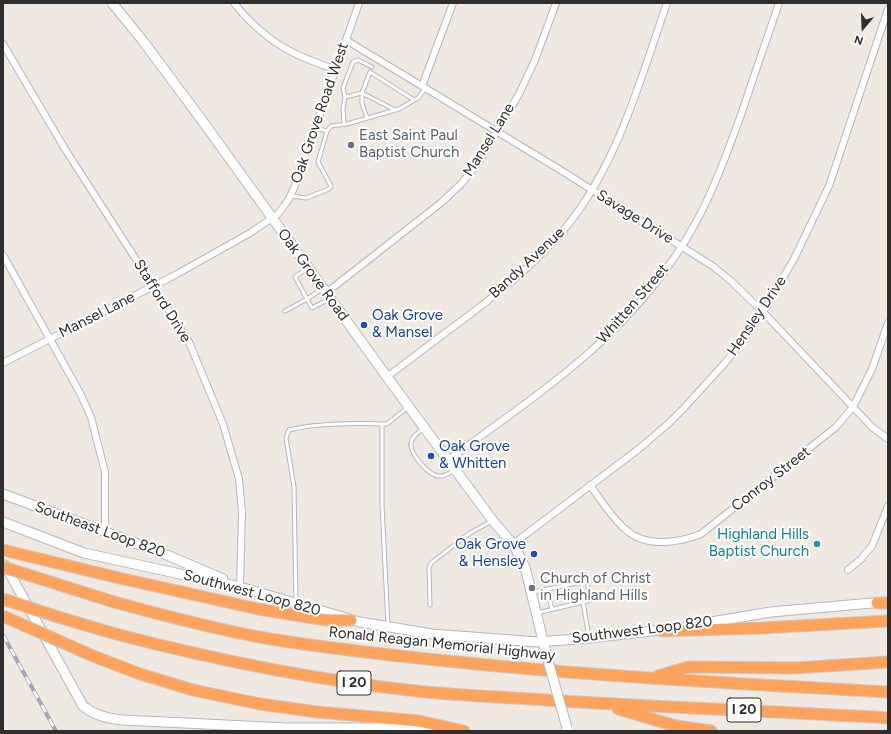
<!DOCTYPE html>
<html>
<head>
<meta charset="utf-8">
<style>
	body { margin:0 }
	#map { position:relative; width:891px; height:734px; overflow:hidden; background:#efe9e1; font-family:Figtree,sans-serif }
	canvas { display:block }
	.frame { position:absolute; inset:0; border:4px solid #2e2e2e; pointer-events:none }
	.north { position:absolute; left:843px; top:8px; width:40px; height:40px; -webkit-text-stroke:3px #fff; paint-order:stroke; rotate:199deg; font-size:11px; font-weight:700; line-height:16px; text-align:center; color:#2e2e2e }
	.north::after { content:''; display:block; margin:auto; width:14px; height:18px; background:#2e2e2e; clip-path:polygon(50% 0,100% 100%,50% 72%,0 100%) }
</style>
</head>
<body>
<div id="map">
<canvas width="891" height="734"></canvas>
<div class="frame"></div>
<div class="north">N</div>
</div>
<script>
const context = document.querySelector('canvas').getContext('2d');
context.lineJoin = 'round';
function trace(path, color, width, dash) { context.strokeStyle = color; context.lineWidth = width; context.lineCap = dash ? 'butt' : 'round'; context.setLineDash(dash || []); context.stroke(path); }
function write(font, color, halo, rows, align = 'center') {
  context.font = font + ' Figtree,sans-serif'; context.lineWidth = 4; context.setLineDash([]); context.textBaseline = 'middle'; context.strokeStyle = halo; context.fillStyle = color; for (const [text, x, y, turn = 0] of rows) {
    context.save(); context.translate(x, y); context.rotate((+turn || 0) * Math.PI / 180); context.textAlign = isNaN(turn) ? turn : align; if (halo) context.strokeText(text, 0, 0); context.fillText(text, 0, 0); context.restore();
  }
}
const lane = new Path2D(`
	M 345,97 L 362,93 L 370,72 L 414,100
	M 367,118 L 362,103 L 362,93 L 395,110
	M 344,124 L 343,109 L 345,97 L 343,88 L 353,62 L 358,60 L 372,67
	M 316,128 L 327,131
	M 291,196 L 306,198 L 329,189 L 331,186 L 318,162 L 327,131 L 331,126 L 347,124 L 399,109 L 418,98 L 425,89
	M 306,269 L 295,277 L 312,308 L 329,299
	M 285,311 L 307,299 L 322,289
	M 382,424 L 382,504 L 388,626
	M 423,429 C 418,433 412,436 411,443 C 409,453 429,476 439,476 C 445,477 449,473 454,470
	M 547,589 L 552,609
	M 533,592 L 587,581 L 590,600 L 583,602
	M 577,597 L 579,603
	M 296,603 L 294,487 L 286,438 L 289,430 C 316,423 358,423 387,424 L 407,408
	M 430,605 L 429,568 L 431,563 L 470,533 L 492,521
	M 537,613 L 583,602 L 589,637`);
const street = new Path2D(`
	M 234,3 C 248,21 270,41 290,51 C 305,59 320,64 336,70
	M 346,40 L 562,171 L 714,267 L 731,281 L 763,312 L 872,427 L 888,439
	M 3,44 L 65,149 L 189,342 L 223,424 L 239,479 L 242,513 L 240,587
	M 422,86 L 453,3
	M 3,255 L 80,393 L 91,417 L 105,472 L 105,531
	M 326,293 L 442,202 L 461,184 L 478,163 L 519,94 L 535,60 L 556,3
	M 3,363 L 177,274 L 250,233 L 278,214 L 289,199 L 294,188 L 359,3
	M 387,377 C 412,358 438,338 464,319 C 501,291 538,262 567,226 C 618,163 641,78 667,3
	M 448,460 C 497,424 547,390 592,350 C 632,315 670,270 695,224 C 715,188 728,150 742,112 C 754,75 767,39 779,3
	M 590,485 C 601,500 611,517 625,529 C 645,548 678,543 701,534 L 836,427 L 853,407 L 872,369 L 888,323
	M 513,544 L 640,448 L 669,423 L 683,409 L 724,364 L 745,338 L 763,312 L 794,259 L 829,186 L 888,9
	M 848,570 L 861,559 L 872,546 L 888,506`);
const secondary = new Path2D(`
	M 112,3 L 143,41 L 201,119 L 387,377 L 493,521 L 513,544 L 525,567 L 547,657
	M 3,494 L 167,555 L 223,579
	M 3,522 L 84,553 L 240,587 L 360,622 L 432,634 L 538,642 L 589,638 L 669,629
	M 5,565 L 83,706 C 94,715 109,719 123,720 L 287,728 L 412,728 L 443,730
	M 687,626 L 771,612 L 883,602`);
const highway = new Path2D(`
	M 3,550 L 119,578 L 258,609 L 326,620 L 351,620
	M 114,602 C 165,616 218,630 270,639 C 365,654 460,663 555,671 C 666,680 777,686 888,692
	M 877,603 L 888,603
	M 662,631 L 762,628 L 888,621
	M 112,633 C 215,660 319,681 425,692 C 460,695 495,697 531,699 C 650,707 769,711 888,718
	M 658,676 L 688,667 L 795,668 L 888,662
	M 260,704 L 317,712 L 419,721 L 464,731
	M 618,709 L 676,726 L 711,731`);
const rail = new Path2D(`
	M 3,635 L 56,731`);
const secondaryBridge = new Path2D(`
	M 547,657 L 567,728`);
const highwayBridge = new Path2D(`
	M 3,567 L 114,602
	M 3,599 L 55,616 L 112,633
	M 3,616 L 93,656 L 140,674 L 193,690 L 260,704`);
const markers = [
	[351,145,4,"#6b7280"],
	[364,325,4,"#1a4fb4"],
	[431,456,4,"#1a4fb4"],
	[817,544,4,"#0f9aa8"],
	[534,554,4,"#1a4fb4"],
	[532,588,4,"#6b7280"]
];
const shields = [
	[354,683,34],
	[744,710,34]
];
const shieldNames = [
	["I 20",354,683],
	["I 20",744,710]
];
const streetNames = [
	["Oak Grove Road West",320,113,-71],
	["Mansel Lane",489,140,-58],
	["Savage Drive",635,217,32],
	["Bandy Avenue",527,263,-43],
	["Oak Grove Road",313,275,54],
	["Stafford Drive",162,301,58],
	["Whitten Street",633,304,-49],
	["Mansel Lane",97,315,-27],
	["Hensley Drive",757,316,-56],
	["Conroy Street",771,479,-38],
	["Southeast Loop 820",100,530,20],
	["Southwest Loop 820",252,593,15],
	["Southwest Loop 820",642,630,-7],
	["Ronald Reagan Memorial Highway",442,644,6]
];
const worshipNames = [
	["East Saint Paul",359,136],
	["Baptist Church",359,153],
	["Church of Christ",540,579],
	["in Highland Hills",540,596]
];
const transitNames = [
	["Oak Grove",372,316],
	["& Mansel",372,333],
	["Oak Grove",439,447],
	["& Whitten",439,464],
	["Oak Grove",526,545,"right"],
	["& Hensley",526,562,"right"]
];
const cultureNames = [
	["Highland Hills",809,535],
	["Baptist Church",809,552]
];
trace(lane, '#b4b7c1', 5);
trace(street, '#b4b7c1', 8);
trace(secondary, '#b4b7c1', 11);
trace(highway, '#c9c9c9', 13);
trace(lane, '#fff', 3);
trace(street, '#fff', 6);
trace(secondary, '#fff', 9);
trace(highway, '#ffa35c', 11);
trace(rail, '#a3a6b8', 4);
trace(rail, '#fff', 2.5, [8]);
trace(secondaryBridge, '#b4b7c1', 11, []);
trace(highwayBridge, '#c9c9c9', 13, []);
trace(secondaryBridge, '#fff', 9);
trace(highwayBridge, '#ffa35c', 11);
for (const [x, y, r, color] of markers) { const dot = new Path2D(); dot.arc(x, y, r, 0, 2 * Math.PI); context.fillStyle = color; context.fill(dot); trace(dot, '#fff', 1.5); }
for (const [x, y, w] of shields) { const box = new Path2D(); box.roundRect(x - w / 2, y - 12, w, 24, 3); context.fillStyle = '#fff'; context.fill(box); trace(box, '#2e2e2e', 1); }
write('bold 14px', '#2e2e2e', null, shieldNames);
write('15px', '#2e2e2e', '#fff', streetNames);
write('15px', '#5b616d', '#fff', worshipNames, 'left');
write('15px', '#164399', '#fff', transitNames, 'left');
write('15px', '#0d838f', '#fff', cultureNames, 'right');
</script>
</body>
</html>
